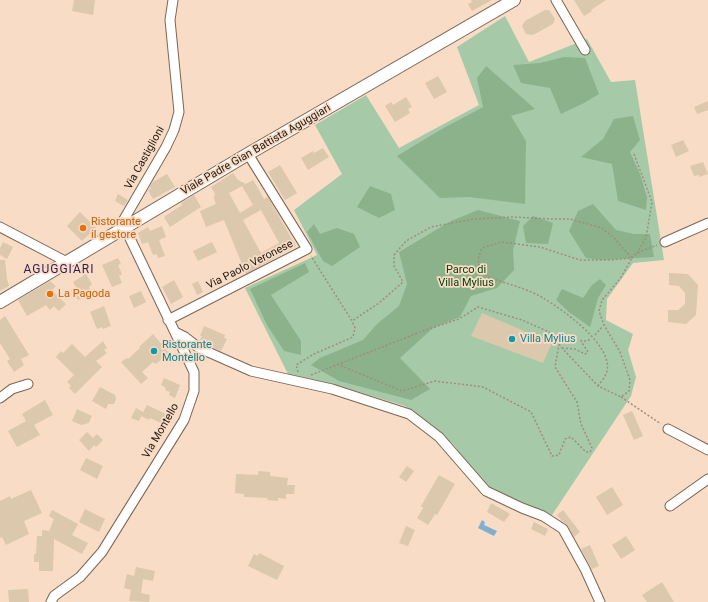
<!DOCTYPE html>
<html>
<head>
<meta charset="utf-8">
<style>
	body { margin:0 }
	canvas { display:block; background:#f8dcc6 }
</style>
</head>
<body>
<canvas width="708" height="602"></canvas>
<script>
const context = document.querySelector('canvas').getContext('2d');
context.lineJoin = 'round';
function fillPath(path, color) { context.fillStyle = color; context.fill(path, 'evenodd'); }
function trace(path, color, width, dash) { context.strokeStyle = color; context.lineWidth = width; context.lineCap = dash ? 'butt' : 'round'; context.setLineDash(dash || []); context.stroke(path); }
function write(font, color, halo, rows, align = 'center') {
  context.font = font + ' Roboto,sans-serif'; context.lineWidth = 3.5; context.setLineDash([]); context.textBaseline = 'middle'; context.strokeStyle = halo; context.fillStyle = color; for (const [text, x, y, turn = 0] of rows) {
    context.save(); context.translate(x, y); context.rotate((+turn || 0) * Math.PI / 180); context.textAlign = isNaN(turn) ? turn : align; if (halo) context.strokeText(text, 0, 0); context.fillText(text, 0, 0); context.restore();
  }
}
const green = new Path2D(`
	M 505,16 L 529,62 L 587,39 L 611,82 L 635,80 L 664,260 L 633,263 L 607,299 L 606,320 L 633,334 L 628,350 L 636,377 L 631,396 L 552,515 L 502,497 L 484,484 L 453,444 L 405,406 L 333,384 L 300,379 L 288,374 L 245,288 L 317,255 L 294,210 L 342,174 L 315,125 L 366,95 L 399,148 L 479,105 L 457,47 Z`);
const forest = new Path2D(`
	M 564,57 L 585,58 L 599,94 L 584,103 L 561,114 L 550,88 L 521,83 L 513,65 L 540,63 Z
	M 486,66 L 535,109 L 511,116 L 526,141 L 525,204 L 469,197 L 440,198 L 397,156 L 440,130 L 483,107 L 477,78 Z
	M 633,116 L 640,140 L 630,152 L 640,174 L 647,197 L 646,210 L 618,201 L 612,164 L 581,157 L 603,139 L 614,119 Z
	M 370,186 L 391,194 L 395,210 L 379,218 L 357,207 Z
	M 593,204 L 616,230 L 634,234 L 650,234 L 654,257 L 601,260 L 586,258 L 569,231 L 578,211 Z
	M 478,210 L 520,221 L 513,250 L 514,270 L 497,288 L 471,296 L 460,317 L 433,328 L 400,358 L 430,389 L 411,400 L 339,381 L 311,365 L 320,358 L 363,340 L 377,324 L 399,306 L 407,284 L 399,252 L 451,221 Z
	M 533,216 L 553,223 L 548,244 L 526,243 L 523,226 Z
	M 314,224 L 320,234 L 337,228 L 354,234 L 360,247 L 332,266 L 323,261 L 307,232 Z
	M 305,263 L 309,272 L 271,295 L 301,341 L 301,355 L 284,351 L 267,325 L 250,289 Z
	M 600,279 L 606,285 L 598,298 L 590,327 L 569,312 L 556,300 L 562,289 L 583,298 L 592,285 Z`);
const water = new Path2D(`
	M 482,520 L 485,522 L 484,525 L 497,531 L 494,536 L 478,528 Z`);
const building = new Path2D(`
	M 74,0 L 95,0 L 93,15 L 72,11 Z
	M 471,0 L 492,0 L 472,11 L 468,4 L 472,2 Z
	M 574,0 L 606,0 L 591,10 L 592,11 L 584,16 Z
	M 545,10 L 549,10 L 555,19 L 553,24 L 533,35 L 526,34 L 522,26 L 525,21 Z
	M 438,76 L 447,92 L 434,99 L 425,83 Z
	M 406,97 L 412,107 L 408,109 L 410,113 L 395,122 L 385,106 L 391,102 L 393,105 Z
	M 708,101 L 708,110 L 697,114 L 694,107 Z
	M 683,140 L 689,151 L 676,157 L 671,145 Z
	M 323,148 L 329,157 L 308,170 L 301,158 L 313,151 L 314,153 Z
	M 703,162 L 708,174 L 699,177 L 699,175 L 694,176 L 690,166 Z
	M 280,165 L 297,193 L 285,200 L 268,172 Z
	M 233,173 L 238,180 L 246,184 L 229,193 L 240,213 L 253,205 L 242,186 L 253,180 L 264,199 L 268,197 L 296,246 L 246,274 L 224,220 L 206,227 L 200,211 L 216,204 L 214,198 L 215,194 L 211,187 ZM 261,210 L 279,243 L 261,253 L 243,220 Z
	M 167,174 L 175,187 L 153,199 L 148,190 L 151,188 L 150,186 L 153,182 Z
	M 118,194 L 128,200 L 124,206 L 115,201 Z
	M 194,195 L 201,207 L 170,227 L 164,217 L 182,205 L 181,203 Z
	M 80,212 L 96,228 L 82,241 L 67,226 Z
	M 162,226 L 166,237 L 159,240 L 165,256 L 158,258 L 157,254 L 153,255 L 148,242 L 142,244 L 138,233 L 148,227 L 150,231 Z
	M 3,242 L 13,247 L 7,259 L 0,255 L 0,248 Z
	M 212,242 L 217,252 L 198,261 L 193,251 Z
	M 118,258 L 121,264 L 118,265 L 122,274 L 119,276 L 122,283 L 112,287 L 102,265 Z
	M 0,260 L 5,260 L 7,279 L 9,286 L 0,291 Z
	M 669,273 L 688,274 L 698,285 L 696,315 L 686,324 L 668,322 L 668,310 L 678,310 L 685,304 L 685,293 L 679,286 L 669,285 Z
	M 86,274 L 92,284 L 89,287 L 92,292 L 78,300 L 71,290 L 76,287 L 73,282 Z
	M 174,280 L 183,297 L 171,304 L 162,287 Z
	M 50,281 L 56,286 L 52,290 L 66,304 L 59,311 L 54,306 L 50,310 L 46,305 L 27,316 L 18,300 Z
	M 198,281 L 203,292 L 197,295 L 192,284 Z
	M 141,291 L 146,302 L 134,308 L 129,296 Z
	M 104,306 L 111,326 L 103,329 L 102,327 L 97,329 L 90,312 Z
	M 482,313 L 552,343 L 543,363 L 471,336 Z
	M 5,316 L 29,355 L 21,359 L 24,365 L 14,372 L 7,361 L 10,359 L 0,343 L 0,320 Z
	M 204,326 L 225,335 L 224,338 L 227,339 L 221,351 L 204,344 L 205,342 L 200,340 L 202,336 L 200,336 Z
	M 153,334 L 169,353 L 156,364 L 153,362 L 142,372 L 148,378 L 141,384 L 121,362 L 127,358 L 128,359 L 140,348 L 139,347 Z
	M 103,341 L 107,348 L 104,350 L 107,353 L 96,361 L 102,367 L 75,394 L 69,388 L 71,386 L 67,382 L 74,375 L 56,357 L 61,351 L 63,353 L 72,344 L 85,357 Z
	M 164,378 L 180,385 L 175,398 L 169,395 L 170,392 L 165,390 L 166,388 L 161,385 Z
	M 100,387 L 115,395 L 116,399 L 114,404 L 108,404 L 106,409 L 92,401 Z
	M 45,400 L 53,415 L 34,425 L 40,435 L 17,447 L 8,431 L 26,421 L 22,414 Z
	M 147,405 L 166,414 L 161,423 L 150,418 L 149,420 L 141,416 Z
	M 136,408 L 143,412 L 139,421 L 131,418 Z
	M 77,409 L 92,416 L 89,423 L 81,425 L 72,421 Z
	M 632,411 L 643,436 L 634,440 L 623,415 Z
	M 87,432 L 93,438 L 97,434 L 103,440 L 96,447 L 94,445 L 89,451 L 79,440 Z
	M 86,458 L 103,466 L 97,479 L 80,470 Z
	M 407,466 L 414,471 L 406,482 L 399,477 Z
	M 258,471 L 270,472 L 270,476 L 288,478 L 287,485 L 295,485 L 294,494 L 286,494 L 286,499 L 278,498 L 278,501 L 267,500 L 268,498 L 244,497 L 244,494 L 235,493 L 236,474 L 258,475 Z
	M 439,475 L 455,484 L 437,515 L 435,514 L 428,525 L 417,518 L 423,508 L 421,506 Z
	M 612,487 L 623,505 L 607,515 L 596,497 Z
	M 31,490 L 42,513 L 24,521 L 29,534 L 6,545 L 2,537 L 0,538 L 0,501 L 10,496 L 11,499 Z
	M 491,503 L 510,514 L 504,522 L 487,512 Z
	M 85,509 L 105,519 L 99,532 L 79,522 Z
	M 52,510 L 78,524 L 72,535 L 88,543 L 82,554 L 54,539 L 53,571 L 39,571 L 39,562 L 34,562 L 34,554 L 36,554 L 37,536 L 42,536 L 42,530 L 49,531 L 54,519 L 49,516 Z
	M 563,510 L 580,532 L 574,537 L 568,526 L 562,521 L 557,515 Z
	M 534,522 L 548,529 L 545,536 L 531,529 Z
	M 406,526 L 415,530 L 408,546 L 399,543 Z
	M 626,536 L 635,550 L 621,559 L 612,545 Z
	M 590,545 L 599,566 L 592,569 L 581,549 Z
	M 259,553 L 284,566 L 277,580 L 248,566 L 254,554 L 258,556 Z
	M 136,567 L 155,571 L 153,581 L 143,579 L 141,593 L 150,595 L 149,602 L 129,601 L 131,590 L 124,588 L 127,574 L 134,576 Z
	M 662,582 L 674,602 L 647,602 L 642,595 Z
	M 28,589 L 29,602 L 9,602 L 8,590 Z`);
const path = new Path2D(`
	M 634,154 L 652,202 L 646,238 L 637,253
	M 595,335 L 603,326
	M 562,348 L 575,349 L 585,354 L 588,352 L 581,341 L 587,341 L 590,339
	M 337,364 L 402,391 L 435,381 L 483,387 L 531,412 L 552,456 L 559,455 L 565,439 L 571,437 L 586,452 L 590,452 L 592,448 L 581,424 L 577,402 L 555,367 L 559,345
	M 298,372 L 296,365 L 314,354 L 353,337 L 355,328 L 352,321
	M 311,375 L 423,331 L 459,319 L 478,307 L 522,320 L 551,333 L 562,348 L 598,386 L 621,397 L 629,391 L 630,380 L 620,352 L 604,325 L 599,311 L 602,300 L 620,279 L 632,258 L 614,238 L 602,228 L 570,219 L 551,219 L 512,217 L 474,219 L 431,227 L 406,241 L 394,255 L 394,266 L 403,282 L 379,303 L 352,321 L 311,256
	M 598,386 C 601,382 606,376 607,371 C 613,345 562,309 543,298 C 527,288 506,284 488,277 C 477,268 476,261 482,248 L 502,242 L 540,247 L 580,260 L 610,260 L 632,258 L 637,253 L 657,245
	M 621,397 L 661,424`);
const minor = new Path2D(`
	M 556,0 L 585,50
	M 0,227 L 67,262
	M 665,242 L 708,223
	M 168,320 L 307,249 L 248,154
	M 175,332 L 185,337 L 199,348 L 251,371 L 332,389 L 409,414 L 439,437 L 486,491 L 522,508 L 543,516 L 563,529 L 585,569 L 600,602
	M 0,398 L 12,389 L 28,384
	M 668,429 L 708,450
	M 670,506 L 708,479
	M 51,602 L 54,596 L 80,577 L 102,552 L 184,420 L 194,391 L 194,372 L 125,228 L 123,221 L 166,147 L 174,130 L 179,112 L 170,20 L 173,0`);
const major = new Path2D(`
	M 0,302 L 248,154 L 514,0`);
const markers = [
	[83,228,4,"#e8710a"],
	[50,294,4,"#e8710a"],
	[512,339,4,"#0f9aa8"],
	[154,351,4,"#0f9aa8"]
];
const streetNames = [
	["Viale Padre Gian Battista Aguggiari",256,150,-30],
	["Via Castiglioni",145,158,-61],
	["Via Paolo Veronese",250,265,-27],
	["Via Montello",161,431,-60]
];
const foodNames = [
	["Ristorante",91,222],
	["il gestore",91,235],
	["La Pagoda",58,294]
];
const parkNames = [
	["Parco di",466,270],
	["Villa Mylius",466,283]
];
const cultureNames = [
	["Villa Mylius",520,339],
	["Ristorante",162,345],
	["Montello",162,358]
];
const neighbourhoodNames = [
	["AGUGGIARI",59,270]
];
fillPath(green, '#a6caa7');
fillPath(forest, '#8cb28c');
fillPath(water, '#7fb0ce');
fillPath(building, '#dbc8ad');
trace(minor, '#7d6552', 11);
trace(major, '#7d6552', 14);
trace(path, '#a08c7c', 1.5, [2, 2]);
trace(minor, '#fff', 9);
trace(major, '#fff', 12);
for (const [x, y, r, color] of markers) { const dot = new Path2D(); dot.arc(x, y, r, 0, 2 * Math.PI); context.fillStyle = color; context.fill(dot); trace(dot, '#f8dcc6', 1.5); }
write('11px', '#20170f', '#f8dcc6', streetNames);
write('11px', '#c56008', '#f8dcc6', foodNames, 'left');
write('11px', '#05410f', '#f8dcc6', parkNames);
write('11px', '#0d838f', '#f8dcc6', cultureNames, 'left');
context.letterSpacing = '1px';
write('12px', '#341850', '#f8dcc6', neighbourhoodNames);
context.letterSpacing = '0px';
</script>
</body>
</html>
